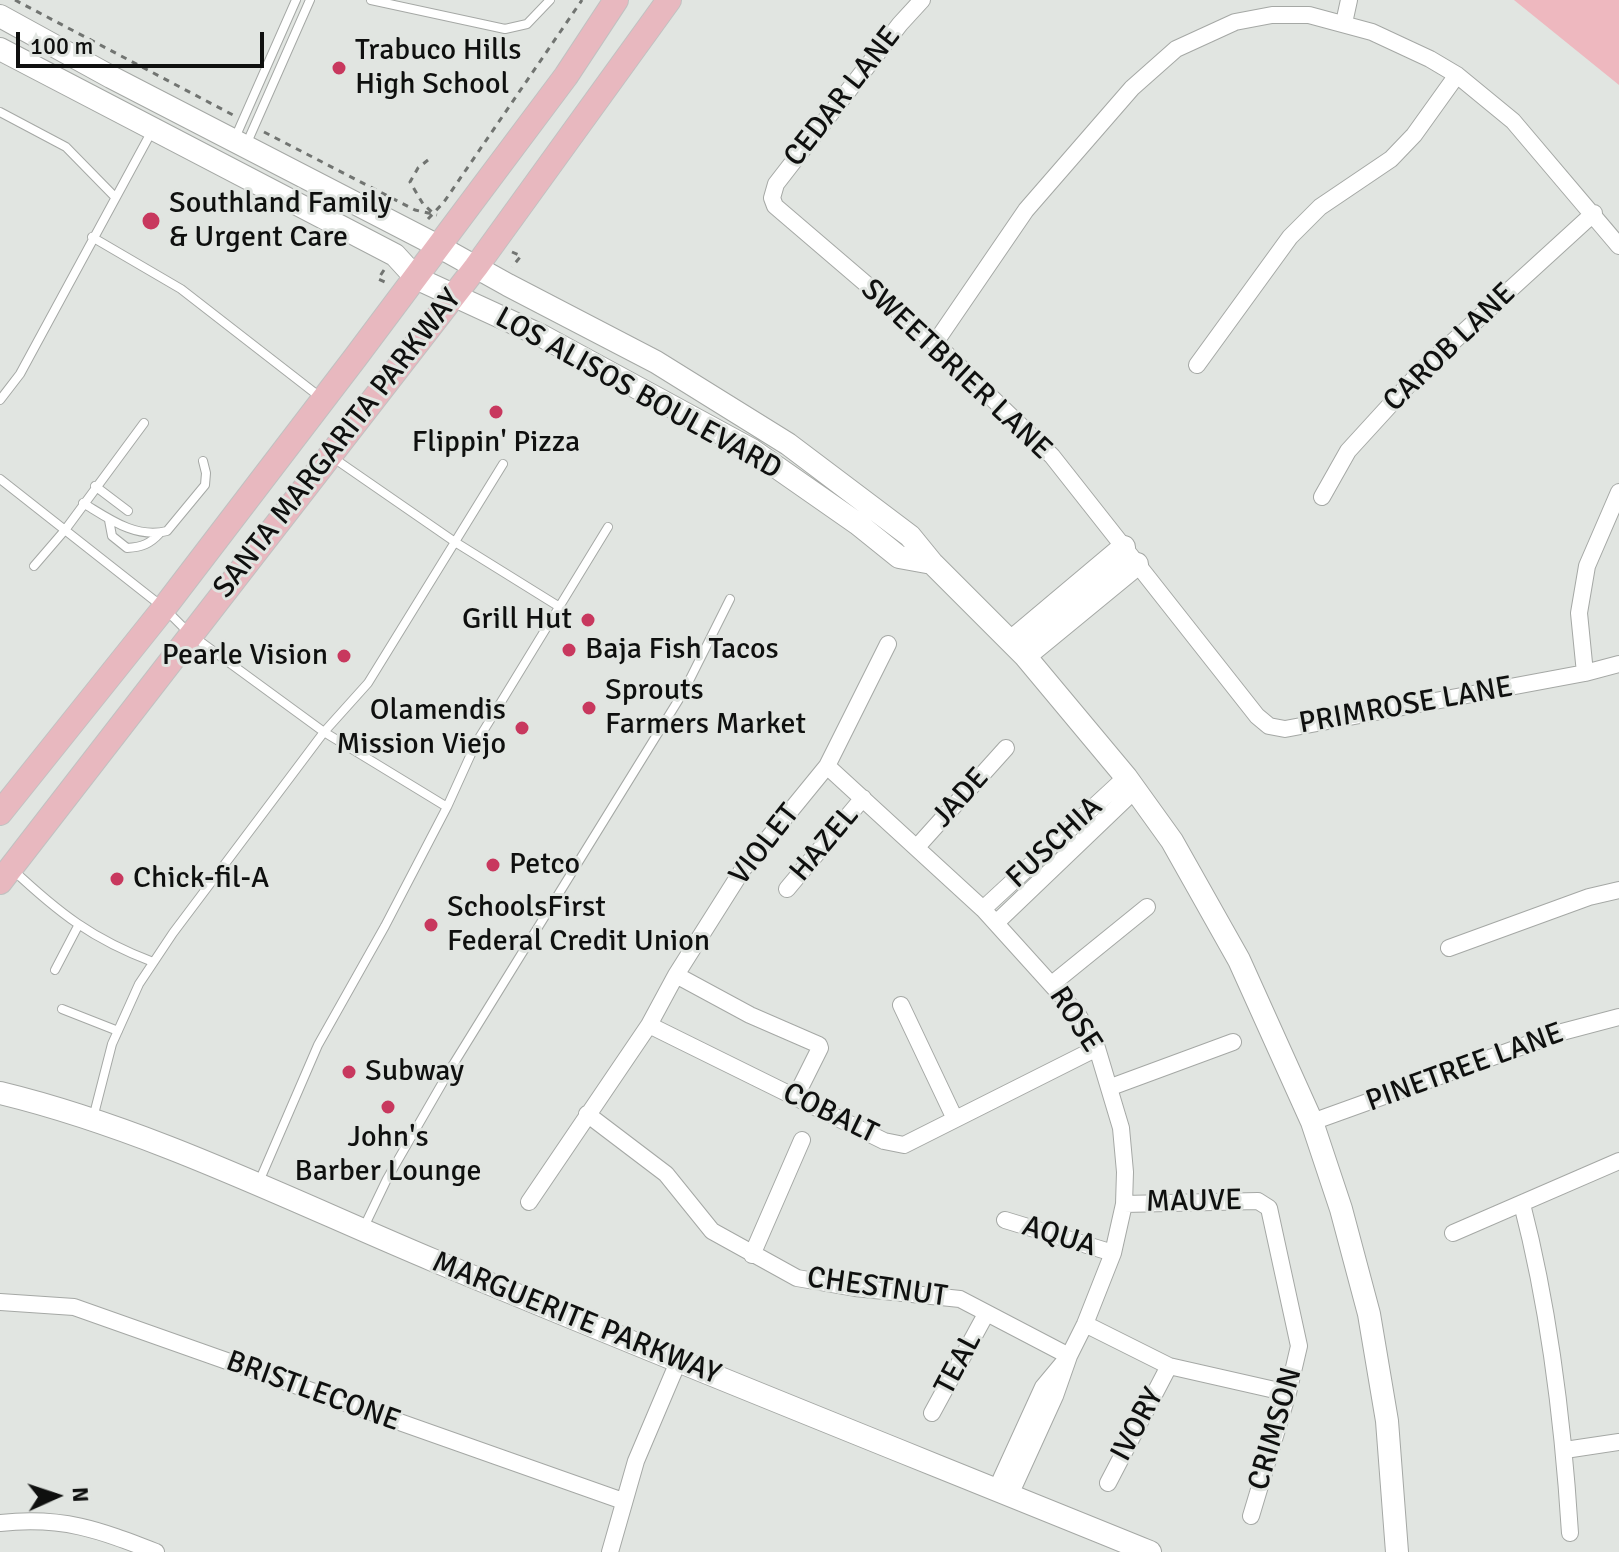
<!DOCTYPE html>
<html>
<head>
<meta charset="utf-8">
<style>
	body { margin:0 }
	#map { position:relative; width:1619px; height:1552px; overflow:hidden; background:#e1e5e1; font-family:Signika,sans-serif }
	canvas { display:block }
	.north { position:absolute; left:16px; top:1456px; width:80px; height:80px; -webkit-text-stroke:6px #e1e5e1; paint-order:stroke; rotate:87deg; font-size:22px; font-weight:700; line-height:32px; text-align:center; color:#0f100f }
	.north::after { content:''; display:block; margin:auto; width:28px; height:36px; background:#0f100f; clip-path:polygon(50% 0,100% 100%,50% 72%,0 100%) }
	.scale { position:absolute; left:16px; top:32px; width:248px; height:36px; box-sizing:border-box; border:4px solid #0f100f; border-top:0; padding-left:10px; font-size:24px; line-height:28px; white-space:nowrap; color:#0f100f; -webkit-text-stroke:6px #e1e5e1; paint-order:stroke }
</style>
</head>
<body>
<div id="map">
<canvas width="1619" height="1552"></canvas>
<div class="north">N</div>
<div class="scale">100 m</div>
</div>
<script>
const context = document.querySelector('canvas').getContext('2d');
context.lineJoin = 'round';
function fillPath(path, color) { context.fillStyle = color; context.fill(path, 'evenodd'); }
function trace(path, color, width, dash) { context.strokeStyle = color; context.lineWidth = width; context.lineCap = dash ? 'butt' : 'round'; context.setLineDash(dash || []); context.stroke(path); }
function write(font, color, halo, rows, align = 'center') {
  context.font = font + ' Signika,sans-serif'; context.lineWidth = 6; context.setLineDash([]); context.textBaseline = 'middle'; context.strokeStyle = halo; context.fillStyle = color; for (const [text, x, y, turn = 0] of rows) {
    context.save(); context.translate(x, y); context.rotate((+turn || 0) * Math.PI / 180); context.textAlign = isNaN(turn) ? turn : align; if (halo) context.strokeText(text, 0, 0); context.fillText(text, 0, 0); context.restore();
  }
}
const green = new Path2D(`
	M 1514,0 L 1619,0 L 1619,85 Z`);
const path = new Path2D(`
	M 15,0 L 233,115
	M 264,132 L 415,210 L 437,215
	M 428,160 L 418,168 L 410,182 L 423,204 L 433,213
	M 428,219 L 444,202 L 582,0
	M 512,252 L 521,256 L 512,267
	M 384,270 L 378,279 L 387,283`);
const lane = new Path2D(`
	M 371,0 L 505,29 L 527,24 L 550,0
	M 0,112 L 66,147 L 114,196
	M 235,138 L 296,0
	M 246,145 L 310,0
	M 92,237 L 181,289 L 320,397
	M 0,400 L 20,374 L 153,129
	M 332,457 L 455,542 L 558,606
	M 0,479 L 164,608 L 190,634 L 324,732 L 447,807
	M 95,486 L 128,511
	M 83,503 C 108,518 135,539 167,531 L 205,485 L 206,473 L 203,461
	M 109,520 L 112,536 L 127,548 C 142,547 150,544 160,533
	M 34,566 L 65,530 L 144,423
	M 12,869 C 59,913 92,939 153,962
	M 55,970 L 78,926
	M 62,1009 L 118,1031
	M 93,1118 L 112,1044 L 139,984 L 173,933 L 324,732 L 368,683 L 503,464
	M 258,1184 L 318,1045 L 385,926 L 447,807 L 476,743 L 608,527
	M 364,1227 L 387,1179 L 451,1068 L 684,691 L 730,599`);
const street = new Path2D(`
	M 922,0 L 900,24 L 776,184 L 772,198 L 775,206 L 935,343 L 1052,456 L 1257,716 L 1269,726 L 1285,729 L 1585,673 L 1619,664
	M 1344,23 L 1349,0
	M 935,343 L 1026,210 L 1132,88 L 1176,49 L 1235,22 L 1272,15 L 1309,15 L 1372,32 L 1430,59 L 1457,75 L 1513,121 L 1619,246
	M 1197,365 L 1290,237 L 1320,207 L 1391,159 L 1414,135 L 1457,75
	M 1322,497 L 1348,451 L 1422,370 L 1594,213
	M 1585,673 L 1579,613 L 1587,566 L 1619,492
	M 827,766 L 983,909 L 1077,1013 L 1097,1048 L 1121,1128 L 1125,1172 L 1124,1204 L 1113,1253 L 1085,1324 L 1069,1356 L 1055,1396 L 1010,1495
	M 917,847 L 1006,748
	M 787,889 L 863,798
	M 983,909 L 1126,777
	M 996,923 L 1135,790
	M 1449,948 L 1589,897 L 1619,890
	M 676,975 L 750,1015 L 819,1045 L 820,1048 L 795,1098
	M 1052,984 L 1147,907
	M 901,1005 L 955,1119
	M 649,1025 L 884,1141 L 904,1145 L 1097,1048
	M 1111,1087 L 1233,1042
	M 587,1114 L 666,1174 L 712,1231 L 797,1278 L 855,1288 L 960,1299 L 1069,1356
	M 1312,1122 L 1562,1032 L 1619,1017
	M 529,1202 L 649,1025 L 676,975 L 743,869 L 827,766 L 888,644
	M 1124,1204 L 1258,1201 L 1269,1208 L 1299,1346 L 1288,1393 L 1251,1516
	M 1522,1204 C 1550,1312 1563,1421 1570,1533
	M 1005,1220 L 1113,1253
	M 1453,1233 L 1619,1161
	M 752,1255 L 802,1140
	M 0,1302 L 74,1307 L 623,1501
	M 1085,1324 L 1169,1366 L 1288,1393
	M 932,1413 L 986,1314
	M 1565,1450 L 1619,1442
	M 1108,1483 L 1169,1366
	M 996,1490 L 1043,1387 L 1063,1363
	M 0,1523 C 63,1516 99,1530 156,1552
	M 610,1552 L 636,1461 L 678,1362`);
const secondary = new Path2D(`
	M 0,16 L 111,77 L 438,246 L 508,285 L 656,362 L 788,444 L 910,536 L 932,563 L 1025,656 L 1126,777 L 1172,841 L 1239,960 L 1312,1122 L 1341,1209 L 1369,1314 L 1387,1421 L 1397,1552
	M 0,49 L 395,255 L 416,278 L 542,336 L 752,450 L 858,524 L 899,557 L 932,563
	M 1011,642 L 1124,547
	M 1025,656 L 1137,564
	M 0,1093 C 149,1129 294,1202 435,1261 C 672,1360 911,1455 1150,1552`);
const primary = new Path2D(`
	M 0,813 L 164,608 L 355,358 L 566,76 L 616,0
	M 0,882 L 476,267 L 669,0`);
const markers = [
	[339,68,8,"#c8385e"],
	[151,221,10,"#c8385e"],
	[496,412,8,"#c8385e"],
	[588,620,8,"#c8385e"],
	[569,650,8,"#c8385e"],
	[344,656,8,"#c8385e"],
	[589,708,8,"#c8385e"],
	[522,728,8,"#c8385e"],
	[493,865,8,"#c8385e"],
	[117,879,8,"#c8385e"],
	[431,925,8,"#c8385e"],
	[349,1072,8,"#c8385e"],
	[388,1107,8,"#c8385e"]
];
const poiNames = [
	["Trabuco Hills",355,51],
	["High School",355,85],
	["Southland Family",169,204],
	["& Urgent Care",169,238],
	["Flippin' Pizza",496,443,"center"],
	["Grill Hut",572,620,"right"],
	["Baja Fish Tacos",585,650],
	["Pearle Vision",328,656,"right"],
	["Sprouts",605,691],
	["Farmers Market",605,725],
	["Olamendis",506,711,"right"],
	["Mission Viejo",506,745,"right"],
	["Petco",509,865],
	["Chick-fil-A",133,879],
	["SchoolsFirst",447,908],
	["Federal Credit Union",447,942],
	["Subway",365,1072],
	["John's",388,1138,"center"],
	["Barber Lounge",388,1172,"center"]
];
const streetNames = [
	["CEDAR LANE",843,97,-52],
	["CAROB LANE",1450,348,-44],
	["SWEETBRIER LANE",956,370,43],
	["LOS ALISOS BOULEVARD",638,394,29],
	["SANTA MARGARITA PARKWAY",338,444,-52],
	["PRIMROSE LANE",1406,706,-10],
	["JADE",961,798,-48],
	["FUSCHIA",1055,843,-43],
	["HAZEL",825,844,-50],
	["VIOLET",765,845,-52],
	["ROSE",1075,1020,57],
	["PINETREE LANE",1465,1068,-20],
	["COBALT",830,1114,26],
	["MAUVE",1194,1202,-1],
	["AQUA",1059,1237,17],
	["CHESTNUT",877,1288,8],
	["MARGUERITE PARKWAY",576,1319,22],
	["TEAL",959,1364,-62],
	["BRISTLECONE",313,1392,20],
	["IVORY",1138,1425,-62],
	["CRIMSON",1276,1429,-74]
];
fillPath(green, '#eeb8bf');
trace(lane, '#a5a8a5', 10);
trace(street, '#a5a8a5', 18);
trace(secondary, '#a5a8a5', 24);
trace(primary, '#c1c1c1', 26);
trace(path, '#717471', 3, [6, 6]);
trace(lane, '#fff', 8);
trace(street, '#fff', 16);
trace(secondary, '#fff', 22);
trace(primary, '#e8b8bf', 24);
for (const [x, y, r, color] of markers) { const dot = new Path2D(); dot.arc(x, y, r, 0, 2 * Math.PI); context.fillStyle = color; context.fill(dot); trace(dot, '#e1e5e1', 3); }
write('30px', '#0f100f', '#e1e5e1', poiNames, 'left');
write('30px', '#0f100f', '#e1e5e1', streetNames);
</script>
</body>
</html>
